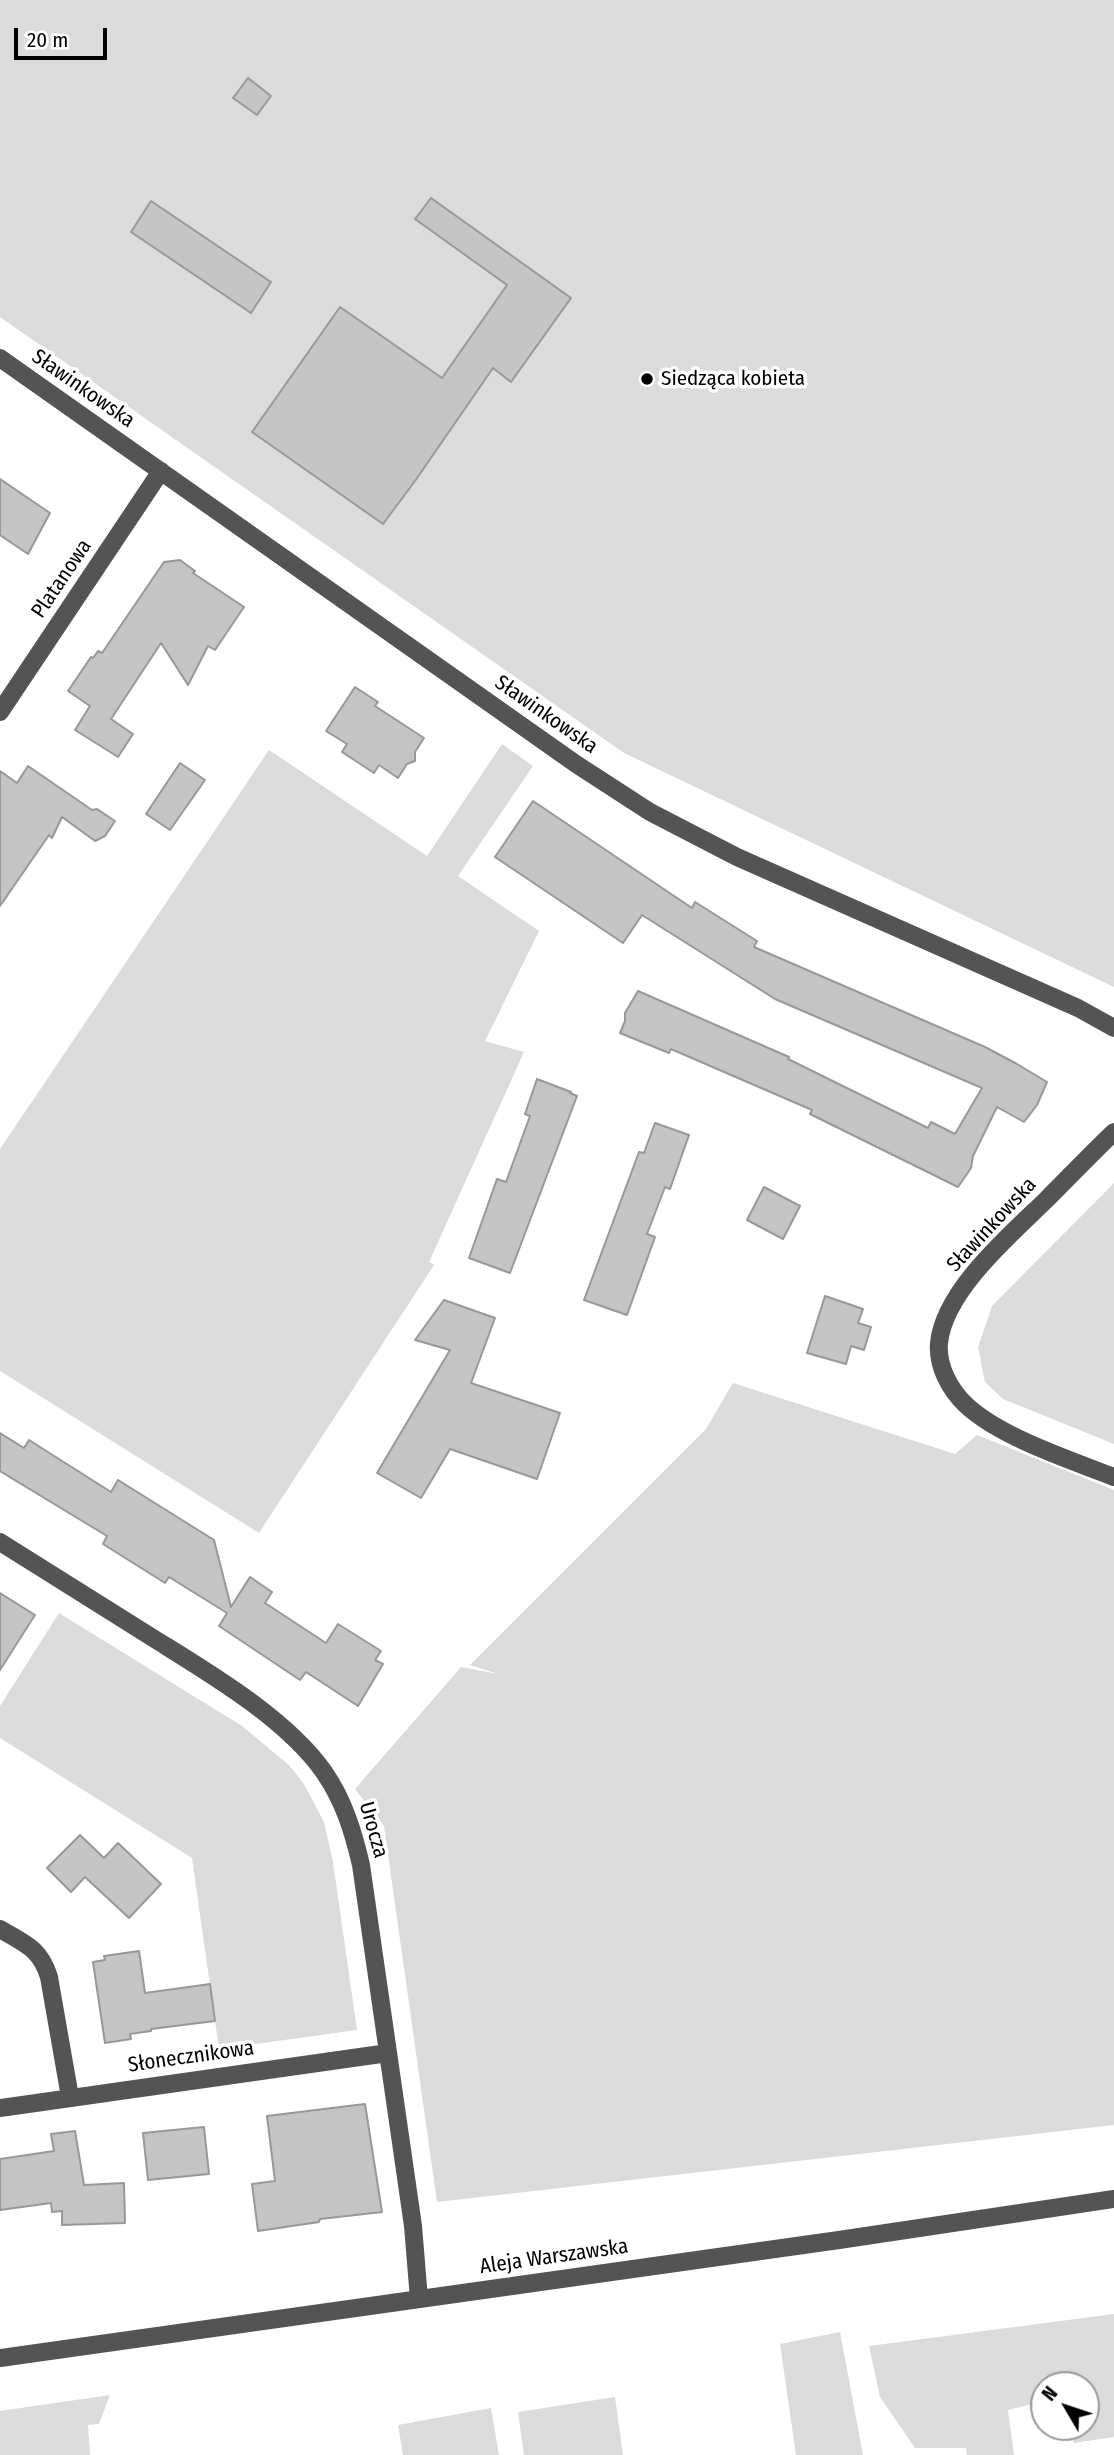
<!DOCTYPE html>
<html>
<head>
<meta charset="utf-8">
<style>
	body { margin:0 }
	#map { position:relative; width:1114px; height:2455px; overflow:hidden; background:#fff; font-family:"Fira Sans Condensed",sans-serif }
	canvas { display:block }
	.north { position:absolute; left:1030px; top:2371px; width:70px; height:70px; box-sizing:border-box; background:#fff; border:2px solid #999; border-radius:50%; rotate:309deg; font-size:19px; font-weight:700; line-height:28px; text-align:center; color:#000 }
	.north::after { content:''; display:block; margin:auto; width:24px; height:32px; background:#000; clip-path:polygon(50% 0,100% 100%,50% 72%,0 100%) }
	.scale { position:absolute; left:14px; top:28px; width:93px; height:32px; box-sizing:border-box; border:4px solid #000; border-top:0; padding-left:9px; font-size:21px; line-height:24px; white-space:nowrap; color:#000; -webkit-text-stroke:5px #fff; paint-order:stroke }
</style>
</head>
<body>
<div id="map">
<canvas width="1114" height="2455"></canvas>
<div class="north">N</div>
<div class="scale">20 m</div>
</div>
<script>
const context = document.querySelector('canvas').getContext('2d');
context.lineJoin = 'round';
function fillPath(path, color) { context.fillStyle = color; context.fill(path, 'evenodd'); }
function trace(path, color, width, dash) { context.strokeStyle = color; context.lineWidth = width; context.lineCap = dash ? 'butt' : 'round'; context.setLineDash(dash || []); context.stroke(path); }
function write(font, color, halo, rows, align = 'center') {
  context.font = font + ' "Fira Sans Condensed",sans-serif'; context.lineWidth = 7; context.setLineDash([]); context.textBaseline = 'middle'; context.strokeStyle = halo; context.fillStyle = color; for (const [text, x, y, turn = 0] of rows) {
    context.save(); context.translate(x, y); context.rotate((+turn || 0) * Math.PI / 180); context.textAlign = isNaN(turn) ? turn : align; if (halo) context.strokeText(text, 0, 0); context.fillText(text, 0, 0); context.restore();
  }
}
const green = new Path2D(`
	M 0,0 L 1114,0 L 1114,987 L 624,753 L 0,317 Z
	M 502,744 L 533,766 L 458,876 L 539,931 L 485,1041 L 524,1052 L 429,1262 L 434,1265 L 259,1533 L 0,1371 L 0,1149 L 269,750 L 427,856 Z
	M 1114,1183 L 1114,1444 L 1003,1399 L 985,1382 L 978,1347 L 992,1306 Z
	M 733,1383 L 955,1454 L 977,1435 L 1114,1490 L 1114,2125 L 437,2202 L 384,1826 L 355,1789 L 461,1667 L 498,1674 L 470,1665 L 706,1429 Z
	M 59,1613 L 242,1726 L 289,1765 L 304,1784 L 324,1822 L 333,1862 L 357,2030 L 219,2049 L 192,1858 L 0,1738 L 0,1706 Z
	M 1114,2314 L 1114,2437 L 1074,2443 L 1068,2427 L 1086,2427 L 1086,2385 L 1044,2385 L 1044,2401 L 1008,2410 L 1014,2455 L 967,2455 L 966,2448 L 915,2448 L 880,2397 L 869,2346 Z
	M 840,2332 L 863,2455 L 796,2455 L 780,2344 Z
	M 110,2395 L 99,2424 L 88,2425 L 90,2455 L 0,2455 L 0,2411 Z
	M 615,2397 L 623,2455 L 524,2455 L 518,2412 Z
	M 491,2408 L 499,2455 L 403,2455 L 398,2425 Z`);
const building = new Path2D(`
	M 248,78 L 271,96 L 257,115 L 233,98 Z
	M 431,198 L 571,298 L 511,382 L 493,368 L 415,481 L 383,524 L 252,432 L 340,307 L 442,378 L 507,285 L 415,219 Z
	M 151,201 L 271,282 L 251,313 L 131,232 Z
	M 0,479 L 50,513 L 28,554 L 0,535 Z
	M 180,560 L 195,571 L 193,573 L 244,607 L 215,650 L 208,646 L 188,685 L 161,643 L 111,719 L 133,734 L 118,757 L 75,730 L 90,706 L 68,691 L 91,657 L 93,658 L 98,651 L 102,653 L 164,562 Z
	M 355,687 L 378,702 L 375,706 L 424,738 L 415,752 L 415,761 L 407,764 L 398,778 L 379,765 L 374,773 L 342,752 L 347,744 L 326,731 Z
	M 180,763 L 205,780 L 170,830 L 146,814 Z
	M 28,766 L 92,810 L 97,809 L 115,821 L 105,836 L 95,841 L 62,817 L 52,838 L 49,835 L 0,906 L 0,771 L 17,783 Z
	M 533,801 L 692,908 L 695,902 L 757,941 L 754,947 L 985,1047 L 1017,1064 L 1047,1082 L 1037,1105 L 1024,1122 L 997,1107 L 973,1156 L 971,1168 L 958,1187 L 810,1114 L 812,1110 L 671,1049 L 669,1053 L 620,1033 L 625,1021 L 625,1013 L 638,991 L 789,1057 L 788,1059 L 928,1128 L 931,1122 L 955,1134 L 982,1088 L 775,999 L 642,915 L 623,943 L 495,857 Z
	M 537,1079 L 571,1092 L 570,1093 L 577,1096 L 510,1273 L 469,1258 L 497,1179 L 506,1182 L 530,1116 L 525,1114 Z
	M 655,1123 L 689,1135 L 670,1189 L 665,1187 L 647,1234 L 655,1237 L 627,1315 L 584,1300 L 639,1152 L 644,1153 Z
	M 764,1187 L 800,1206 L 783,1239 L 747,1220 Z
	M 825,1296 L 863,1309 L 858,1323 L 871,1327 L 864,1350 L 851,1346 L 846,1364 L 807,1353 Z
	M 444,1300 L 495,1318 L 471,1383 L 560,1413 L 537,1479 L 450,1449 L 421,1498 L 377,1473 L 450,1350 L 415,1340 Z
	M 0,1433 L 24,1448 L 29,1440 L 111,1492 L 118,1480 L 214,1540 L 231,1607 L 250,1577 L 272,1592 L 265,1603 L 326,1643 L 338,1624 L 381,1651 L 375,1660 L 383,1664 L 358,1706 L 306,1672 L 300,1680 L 219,1626 L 227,1613 L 169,1577 L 165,1583 L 103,1544 L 107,1536 L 0,1471 Z
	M 0,1593 L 35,1615 L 0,1670 Z
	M 80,1835 L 104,1858 L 118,1843 L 161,1884 L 129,1918 L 85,1877 L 71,1892 L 47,1868 Z
	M 139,1951 L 145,1993 L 210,1984 L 215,2021 L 151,2029 L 151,2031 L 130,2034 L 131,2039 L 105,2043 L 93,1962 L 105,1960 L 104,1956 Z
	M 365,2104 L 382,2212 L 320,2219 L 319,2222 L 258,2231 L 252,2184 L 275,2181 L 267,2116 Z
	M 204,2127 L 209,2174 L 148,2180 L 143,2133 Z
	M 75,2131 L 84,2185 L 124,2183 L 125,2223 L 62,2225 L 62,2211 L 52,2212 L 51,2203 L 0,2210 L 0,2159 L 54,2151 L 51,2134 Z`);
const minor = new Path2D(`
	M 0,358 L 576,764 L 650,812 L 737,857 L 1078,1008 L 1114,1028
	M 0,712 L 161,471
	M 1114,1132 C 1091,1154 1069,1177 1046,1200 C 1010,1235 944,1291 939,1343 C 937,1366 950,1390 966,1405 C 1000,1437 1070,1460 1114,1477
	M 0,1542 C 51,1574 102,1606 153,1638 C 209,1673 286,1718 324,1772 C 344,1801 353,1831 361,1865 L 413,2226 L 419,2299
	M 0,1929 C 25,1944 40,1948 49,1977 L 70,2097
	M 0,2108 L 388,2053
	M 0,2358 L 839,2240 L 1114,2199`);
const markers = [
	[647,379,7,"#000"]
];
const poiNames = [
	["Siedząca kobieta",661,379]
];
const streetNames = [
	["Sławinkowska",83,389,35],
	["Platanowa",62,579,-56],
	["Sławinkowska",546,715,35],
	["Sławinkowska",992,1225,-47],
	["Urocza",373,1830,74],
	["Słonecznikowa",191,2057,-8],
	["Aleja Warszawska",554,2257,-8]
];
fillPath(green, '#dbdbdb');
fillPath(building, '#c4c4c4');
trace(building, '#989898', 2);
trace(minor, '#545454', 18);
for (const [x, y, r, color] of markers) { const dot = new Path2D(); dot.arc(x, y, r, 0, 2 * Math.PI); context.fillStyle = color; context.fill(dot); trace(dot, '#fff', 2.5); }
write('21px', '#000', '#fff', poiNames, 'left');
write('21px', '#000', '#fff', streetNames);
</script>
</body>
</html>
